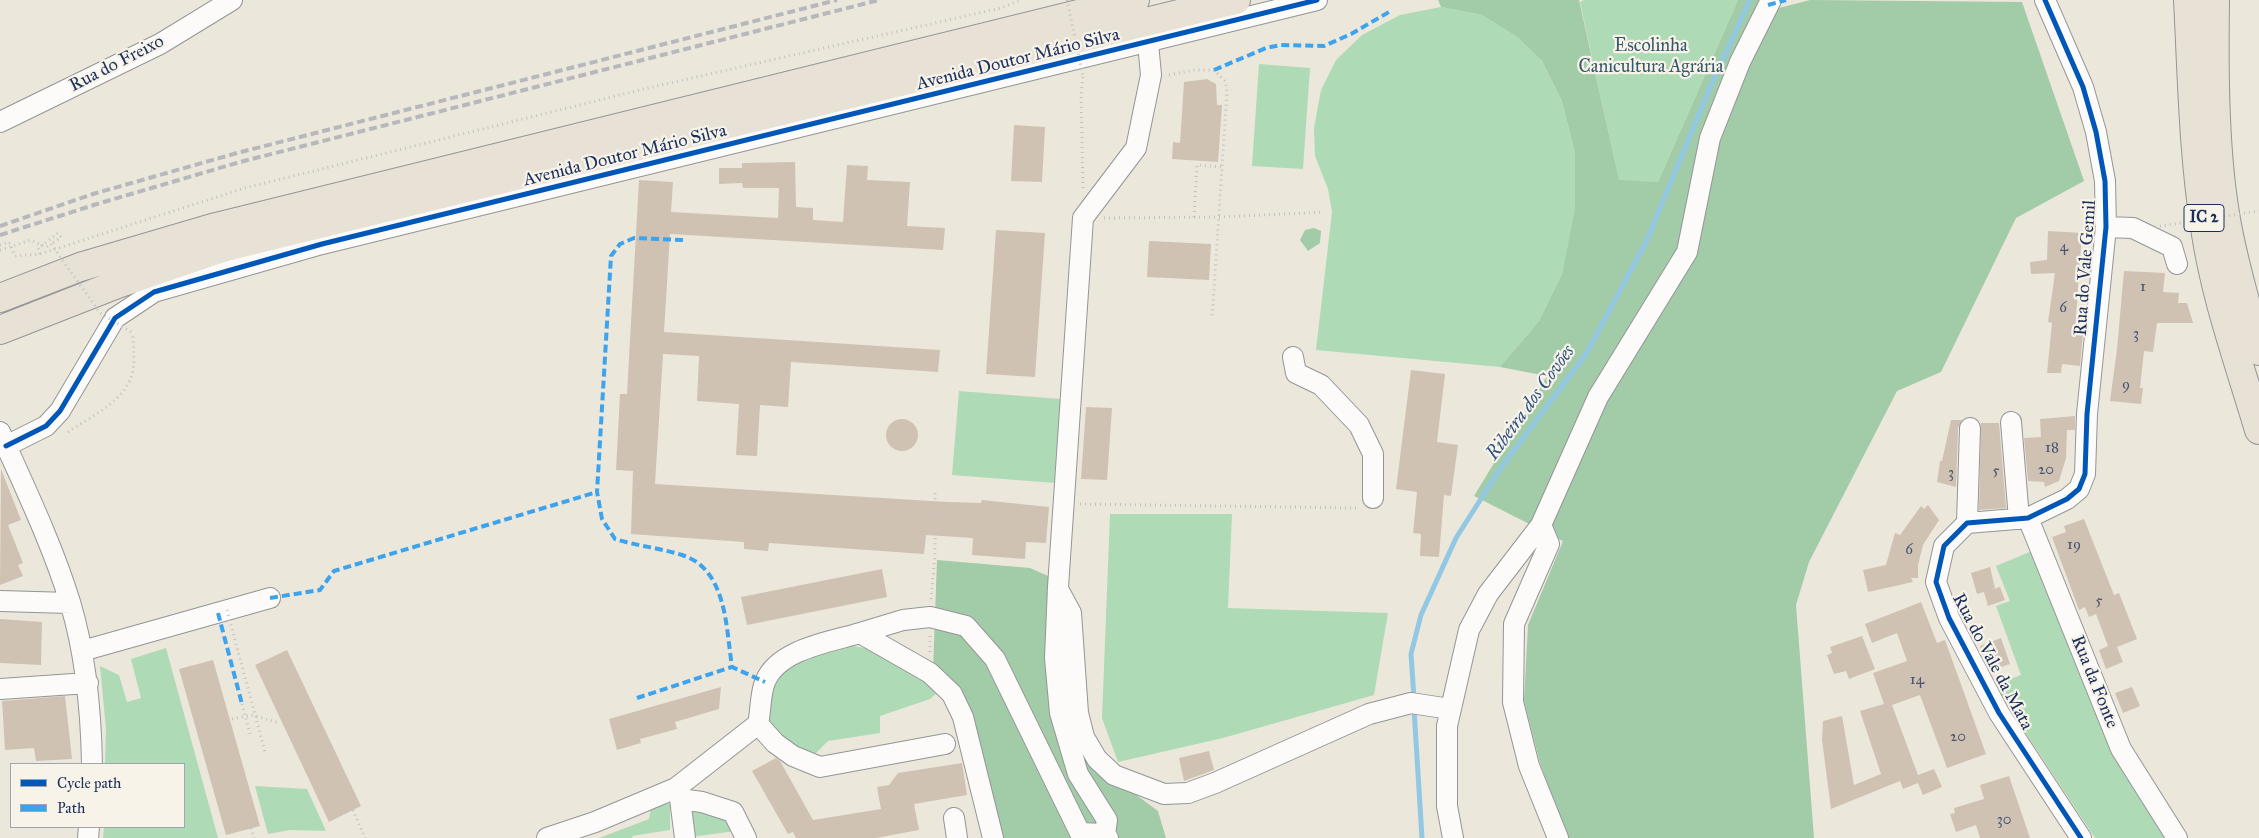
<!DOCTYPE html>
<html>
<head>
<meta charset="utf-8">
<style>
	body { margin:0 }
	#map { position:relative; width:2259px; height:838px; overflow:hidden; background:#ece7db; font-family:"IM FELL Great Primer",serif }
	canvas { display:block }
	.legend { position:absolute; left:10px; top:763px; width:175px; height:65px; box-sizing:border-box; background:#f7f3e8; border:1px solid #9fa5b1; margin:0; padding:6px 9px; list-style:none; font-size:15px; color:#1b2f5e }
	.legend li { display:flex; align-items:center; gap:10px; height:25px }
	.legend b { width:25px; border:1px solid #9fa5b1 }
</style>
</head>
<body>
<div id="map">
<canvas width="2259" height="838"></canvas>
<ul class="legend">
<li><b style="height:6px;background:#0057b8"></b>Cycle path</li>
<li><b style="height:6px;background:#3da3ed"></b>Path</li>
</ul>
</div>
<script>
const context = document.querySelector('canvas').getContext('2d');
context.lineJoin = 'round';
function fillPath(path, color) { context.fillStyle = color; context.fill(path, 'evenodd'); }
function trace(path, color, width, dash) { context.strokeStyle = color; context.lineWidth = width; context.lineCap = dash ? 'butt' : 'round'; context.setLineDash(dash || []); context.stroke(path); }
function write(font, color, halo, rows, align = 'center') {
  context.font = font + ' "IM FELL Great Primer",serif'; context.lineWidth = 4.5; context.setLineDash([]); context.textBaseline = 'middle'; context.strokeStyle = halo; context.fillStyle = color; for (const [text, x, y, turn = 0] of rows) {
    context.save(); context.translate(x, y); context.rotate((+turn || 0) * Math.PI / 180); context.textAlign = isNaN(turn) ? turn : align; if (halo) context.strokeText(text, 0, 0); context.fillText(text, 0, 0); context.restore();
  }
}
const green = new Path2D(`
	M 1584,0 L 1738,0 L 1658,182 L 1619,181 L 1580,2 Z
	M 1441,7 L 1482,15 L 1517,37 L 1542,61 L 1562,101 L 1575,153 L 1575,212 L 1562,274 L 1539,321 L 1500,367 L 1316,350 L 1332,212 L 1328,189 L 1315,156 L 1314,128 L 1321,90 L 1336,60 L 1362,35 L 1400,15 Z
	M 1259,64 L 1310,68 L 1303,169 L 1252,166 Z
	M 959,391 L 1061,399 L 1055,483 L 952,475 Z
	M 1110,514 L 1232,514 L 1228,608 L 1388,613 L 1374,695 L 1223,738 L 1118,762 L 1102,718 Z
	M 2032,551 L 2120,767 L 2165,838 L 2095,838 L 1994,685 L 2021,675 L 1996,606 L 2010,601 L 1996,566 Z
	M 847,646 C 882,646 913,671 938,692 L 930,699 L 880,716 L 880,733 L 828,741 L 815,754 L 795,750 L 765,718 C 779,659 794,661 847,646 Z
	M 166,648 L 218,838 L 103,838 L 104,827 L 184,827 L 184,764 L 105,764 L 106,729 L 100,666 L 119,675 L 127,702 L 141,698 L 131,659 Z
	M 255,786 L 307,789 L 326,831 L 290,830 L 268,834 Z
	M 662,804 L 670,804 L 670,830 L 632,836 L 633,838 L 599,838 L 649,819 L 651,807 Z
	M 687,808 C 709,813 722,813 736,831 L 691,837 Z`);
const forest = new Path2D(`
	M 1438,0 L 1579,0 L 1619,180 L 1658,182 L 1738,0 L 1774,0 L 1769,5 L 1779,8 L 1810,0 L 2022,2 L 2084,181 L 2016,218 L 1941,372 L 1897,391 L 1809,562 L 1796,605 L 1814,838 L 1567,838 L 1540,763 L 1524,701 L 1528,625 L 1563,541 L 1474,496 L 1547,376 L 1500,367 L 1539,321 L 1562,274 L 1575,209 L 1575,153 L 1562,101 L 1542,61 L 1517,37 L 1482,15 L 1441,7 Z
	M 1314,228 L 1321,231 L 1320,243 L 1308,251 L 1300,240 L 1305,230 Z
	M 937,560 L 1030,568 L 1048,576 L 1048,614 L 1074,713 L 1112,777 L 1158,811 L 1166,838 L 1000,838 L 965,698 L 933,671 Z`);
const stream = new Path2D(`
	M 1414,698 L 1411,654 L 1421,615 L 1456,538 L 1500,469 L 1586,354 L 1646,242 L 1712,83 L 1750,0
	M 1414,709 L 1422,838`);
const building = new Path2D(`
	M 1207,79 L 1216,84 L 1217,105 L 1222,105 L 1218,162 L 1172,159 L 1173,142 L 1180,143 L 1184,82 Z
	M 1014,125 L 1045,127 L 1042,182 L 1011,181 Z
	M 795,162 L 796,207 L 813,208 L 813,220 L 843,222 L 847,165 L 868,166 L 867,180 L 910,182 L 907,226 L 945,228 L 943,250 L 670,234 L 664,332 L 940,350 L 938,372 L 791,362 L 788,407 L 760,405 L 757,456 L 736,455 L 739,404 L 697,401 L 699,356 L 663,354 L 655,484 L 947,502 L 981,503 L 982,500 L 1049,507 L 1046,543 L 1026,542 L 1025,559 L 972,555 L 973,538 L 926,535 L 924,554 L 769,543 L 768,551 L 744,549 L 744,542 L 631,534 L 633,471 L 616,470 L 620,394 L 627,394 L 639,180 L 673,182 L 671,212 L 778,218 L 779,188 L 743,188 L 742,183 L 719,184 L 719,168 L 742,168 L 742,163 Z
	M 996,230 L 1045,233 L 1035,377 L 986,374 Z
	M 2048,231 L 2082,233 L 2075,330 L 2083,331 L 2080,366 L 2062,364 L 2061,373 L 2047,373 L 2052,323 L 2048,322 L 2055,273 L 2031,274 L 2030,262 L 2047,260 Z
	M 1149,241 L 1211,244 L 1209,280 L 1147,277 Z
	M 2124,271 L 2165,273 L 2163,292 L 2179,293 L 2178,303 L 2187,303 L 2193,323 L 2157,323 L 2153,352 L 2144,351 L 2140,388 L 2143,388 L 2141,404 L 2110,401 L 2117,349 Z
	M 1411,370 L 1445,374 L 1437,442 L 1458,445 L 1451,496 L 1444,495 L 1439,557 L 1420,556 L 1421,534 L 1413,533 L 1417,492 L 1396,489 Z
	M 1086,407 L 1112,408 L 1107,480 L 1081,479 Z
	M 2075,416 L 2075,430 L 2067,430 L 2066,458 L 2059,481 L 2045,487 L 2044,482 L 2028,481 L 2024,438 L 2041,437 L 2040,419 Z
	M886 435a16 16 0 1 1 32 0a16 16 0 1 1-32 0Z
	M 1951,420 L 1962,420 L 1958,428 L 1956,487 L 1937,482 L 1940,461 L 1942,461 Z
	M 1981,423 L 1999,423 L 2006,508 L 1979,510 Z
	M 1,469 L 21,520 L 8,525 L 23,563 L 18,565 L 23,576 L 0,585 Z
	M 1928,505 L 1939,520 L 1923,545 L 1918,565 L 1918,578 L 1911,578 L 1913,582 L 1868,592 L 1863,570 L 1886,565 L 1895,533 L 1900,535 L 1921,506 L 1924,509 Z
	M 2084,519 L 2114,595 L 2119,593 L 2137,639 L 2117,647 L 2123,662 L 2106,669 L 2099,650 L 2108,646 L 2096,614 L 2089,617 L 2085,607 L 2079,610 L 2052,537 L 2066,532 L 2064,526 Z
	M 1990,567 L 1995,588 L 1989,590 L 2000,587 L 2005,600 L 1988,606 L 1984,592 L 1977,594 L 1971,573 Z
	M 882,569 L 887,597 L 747,625 L 741,597 Z
	M 1921,602 L 1937,643 L 1945,640 L 1986,754 L 1947,768 L 1920,695 L 1892,705 L 1918,775 L 1934,769 L 1942,787 L 1923,795 L 1918,783 L 1903,789 L 1900,781 L 1831,809 L 1822,740 L 1823,721 L 1842,716 L 1854,785 L 1881,774 L 1860,711 L 1884,704 L 1873,673 L 1907,661 L 1897,633 L 1872,643 L 1865,624 Z
	M 0,619 L 42,622 L 41,665 L 0,663 Z
	M 1862,636 L 1875,669 L 1849,679 L 1846,671 L 1834,674 L 1827,655 L 1832,653 L 1830,647 Z
	M 2001,638 L 2010,664 L 1990,671 L 1980,646 Z
	M 287,650 L 361,806 L 329,822 L 255,665 Z
	M 213,660 L 260,826 L 226,835 L 179,669 Z
	M 721,687 L 719,709 L 675,722 L 677,729 L 640,739 L 641,743 L 617,750 L 609,719 Z
	M 2132,687 L 2140,706 L 2123,713 L 2115,693 Z
	M 65,696 L 72,759 L 36,761 L 34,748 L 5,750 L 2,701 Z
	M 1209,751 L 1214,770 L 1184,781 L 1179,758 Z
	M 776,758 L 780,761 L 813,820 L 881,809 L 877,787 L 889,785 L 898,773 L 962,763 L 967,795 L 914,804 L 919,830 L 876,838 L 796,838 L 793,832 L 788,834 L 752,771 Z
	M 2009,776 L 2030,838 L 1980,838 L 1976,825 L 1956,832 L 1950,814 L 1955,813 L 1954,808 L 1984,799 L 1980,785 Z`);
const path = new Path2D(`
	M 1169,75 L 1193,70 L 1214,70 L 1225,81 L 1227,92 L 1212,319
	M 1083,188 L 1081,95 L 1083,76
	M 1194,217 L 1197,165 L 1224,167
	M 1104,218 L 1220,217 L 1324,212
	M 0,245 L 9,242 L 15,256 L 40,254 L 245,188 L 648,88 L 1001,8 L 1020,0
	M 40,254 L 38,248 L 58,233 L 61,237 L 51,244
	M 68,432 C 91,416 129,400 133,369 C 135,357 133,345 133,333
	M 1080,504 L 1358,508
	M 931,599 L 935,555 L 935,490
	M 930,652 L 930,635
	M 242,704 L 251,738
	M 232,719 L 251,715 L 280,723
	M 353,810 L 365,838
	M 251,828 L 254,838`);
const minor = new Path2D(`
	M 2045,0 L 2083,87 L 2096,132 L 2105,181 L 2106,227 L 2087,414 L 2085,474 L 2079,489 L 2067,499 L 2028,518 L 1967,523 L 1944,546 L 1936,582 L 1949,618 L 1999,713 L 2081,838
	M 0,122 L 160,44 L 232,0
	M 2106,227 L 2133,228 L 2172,247 L 2177,264
	M 1293,357 L 1296,373 L 1321,385 L 1359,425 L 1373,454 L 1373,498
	M 2011,422 L 2019,519
	M 0,432 C 25,488 52,544 70,602 C 86,655 91,709 92,764
	M 6,446 L 46,426 L 60,411 L 115,318 L 154,292 L 322,244 L 1317,0
	M 2028,518 L 2121,749 L 2177,838
	M 1967,523 L 1970,428
	M 1541,525 L 1549,544 L 1514,624 L 1513,702 L 1529,766 L 1558,838
	M 1058,589 L 1071,613 L 1078,713 L 1084,737 L 1097,759 L 1114,775 L 1164,794 L 1188,793 L 1215,783 L 1369,714 L 1411,703 L 1450,709
	M 0,601 L 70,603
	M 860,633 L 903,620 L 930,617 L 966,626 L 995,659 L 1080,833 L 1105,834
	M 82,651 L 270,598
	M 0,689 L 88,683
	M 758,724 L 775,743 L 793,756 L 820,767 L 945,744
	M 676,788 L 758,724 C 761,711 760,694 765,682 C 778,649 830,642 860,633 L 930,673 L 952,694 L 963,717 L 993,838
	M 680,799 L 685,838
	M 954,818 L 957,838
	M 88,838 L 89,827
	M 547,838 L 595,822 L 676,788 L 680,799 L 702,802 L 733,812 L 746,838
	M 1108,838 L 1105,834 L 1107,820 L 1078,774 L 1060,713 L 1055,658 L 1058,587 L 1083,218 L 1136,148 L 1151,75 L 1148,43
	M 1453,838 L 1447,806 L 1447,726 L 1469,630 L 1488,594 L 1541,525 L 1598,397 L 1687,252 L 1710,138 L 1740,62 L 1771,0`);
const highway = new Path2D(`
	M 2188,0 C 2192,76 2193,152 2205,228 C 2215,297 2239,363 2259,430
	M 2215,0 C 2214,71 2214,155 2227,225 C 2235,268 2247,309 2259,351
	M 0,298 L 80,267 L 216,227 L 1135,0
	M 0,330 L 120,283 L 222,248 L 1236,0`);
const rail = new Path2D(`
	M 0,226 L 93,194 L 237,153 L 837,0
	M 0,235 L 97,204 L 240,162 L 879,0`);
const pathBridge = new Path2D(`
	M 1067,0 L 1083,76
	M 2155,227 L 2259,211
	M 0,250 L 31,240 L 46,247 L 51,244 L 100,313 L 133,333
	M 227,610 L 265,752`);
const quiet = new Path2D(`
	M 1768,5 L 1786,0
	M 1214,70 L 1266,48 L 1281,45 L 1324,46 L 1351,34 L 1389,12
	M 683,240 L 634,238 L 620,244 L 611,256 L 597,492 L 602,519 L 615,539 C 637,546 660,548 682,555 C 727,569 726,628 732,667 L 765,682
	M 270,598 L 320,590 L 334,571 L 597,492
	M 218,613 L 242,704
	M 637,698 L 732,667`);
const cycleway = new Path2D(`
	M 2045,0 L 2083,87 L 2096,132 L 2105,181 L 2106,227 L 2087,414 L 2085,474 L 2079,489 L 2067,499 L 2028,518 L 1967,523 L 1944,546 L 1936,582 L 1949,618 L 1999,713 L 2081,838
	M 6,446 L 46,426 L 60,411 L 115,318 L 154,292 L 322,244 L 1317,0`);
const numberNames = [
	["4",2064,247],
	["1",2143,287],
	["6",2063,308],
	["3",2136,334],
	["9",2126,385],
	["18",2052,448],
	["20",2046,470],
	["5",1996,471],
	["3",1951,473],
	["19",2074,545],
	["6",1909,550],
	["5",2099,601],
	["14",1917,680],
	["20",1958,737],
	["30",2004,820]
];
const shields = [
	[2204,218,40]
];
const shieldNames = [
	["IC 2",2204,218]
];
const parkNames = [
	["Escolinha",1651,47],
	["Canicultura Agrária",1651,68]
];
const streetNames = [
	["Avenida Doutor Mário Silva",1018,60,-14],
	["Rua do Freixo",117,64,-27],
	["Avenida Doutor Mário Silva",625,156,-14],
	["Rua do Vale Gemil",2086,268,-86],
	["Rua do Vale da Mata",1992,662,62],
	["Rua da Fonte",2094,682,68]
];
const waterNames = [
	["Ribeira dos Covões",1531,403,-54]
];
fillPath(green, '#aedbb5');
fillPath(forest, '#a2cba8');
trace(stream, '#93c8e3', 5);
fillPath(building, '#d0c2b3');
trace(minor, '#949597', 22);
trace(highway, '#949597', 30);
trace(path, '#c0c1c3', 3, [1, 4]);
trace(minor, '#fcfbfa', 20);
trace(highway, '#e8e2d6', 28);
trace(rail, '#b6b8bc', 4, [8, 4]);
trace(pathBridge, '#c0c1c3', 3, [1, 4]);
trace(quiet, '#3da3ed', 4, [8, 4]);
trace(cycleway, '#0057b8', 5);
write('15px', '#485473', null, numberNames);
for (const [x, y, w] of shields) { const box = new Path2D(); box.roundRect(x - w / 2, y - 13.5, w, 27, 4); context.fillStyle = '#f7f3e8'; context.fill(box); trace(box, '#1b2f5e', 1); }
write('bold 16px', '#1b2f5e', null, shieldNames);
write('18px', '#33586c', '#f7f3e8', parkNames);
write('18px', '#1b2f5e', '#f7f3e8', streetNames);
write('italic 19px', '#305280', '#f7f3e8', waterNames);
</script>
</body>
</html>
